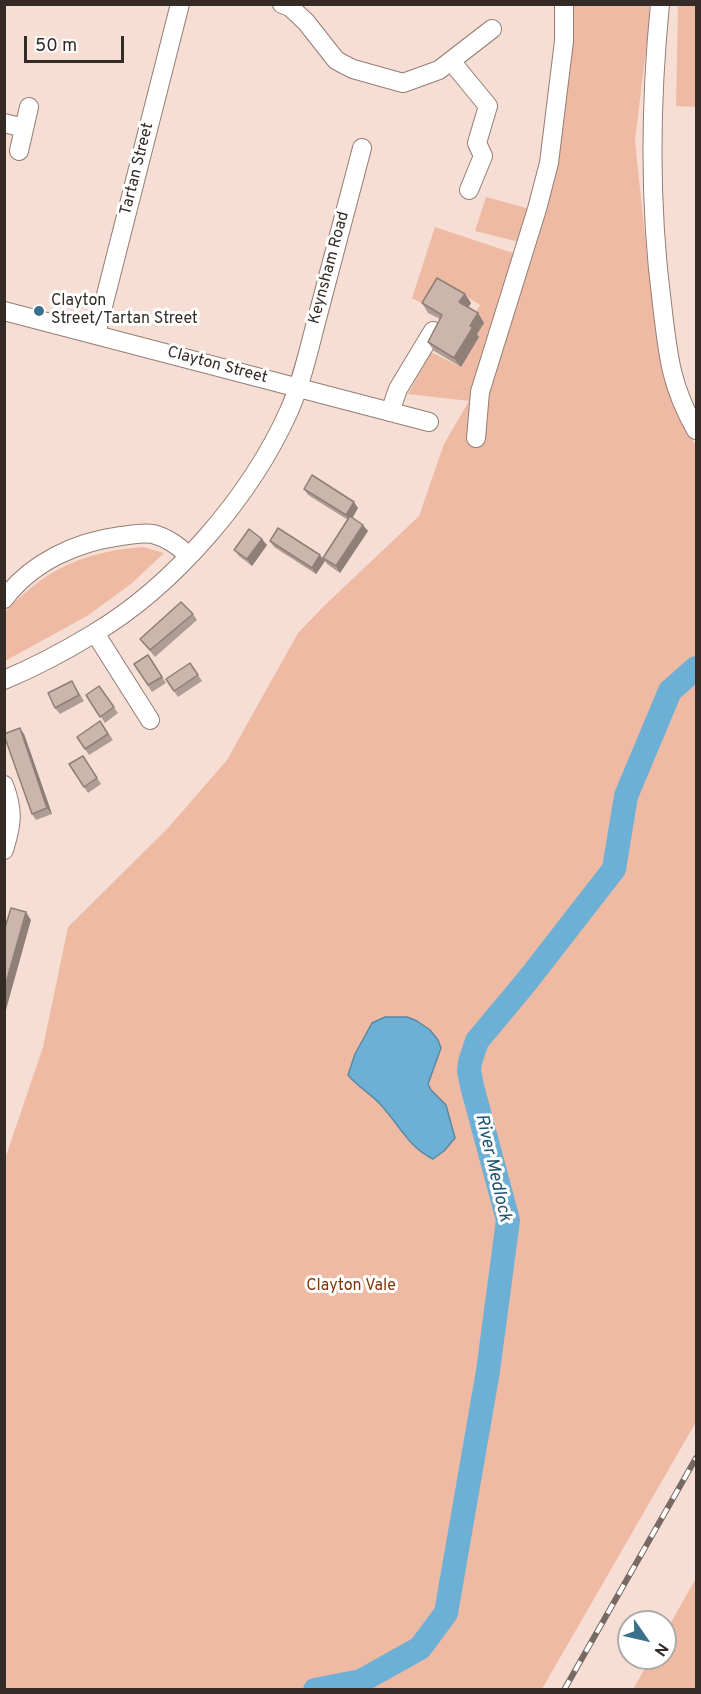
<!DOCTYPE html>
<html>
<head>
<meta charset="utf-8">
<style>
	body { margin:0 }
	#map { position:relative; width:701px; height:1694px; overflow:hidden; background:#f7ded4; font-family:Overpass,sans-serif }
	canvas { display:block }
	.frame { position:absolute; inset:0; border:6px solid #342b27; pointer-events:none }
	.north { position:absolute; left:617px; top:1610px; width:60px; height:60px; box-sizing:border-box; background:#fff; border:2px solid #aeaaa9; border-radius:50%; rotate:124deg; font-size:16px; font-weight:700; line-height:24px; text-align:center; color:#342b27 }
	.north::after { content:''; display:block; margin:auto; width:21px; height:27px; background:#3a708c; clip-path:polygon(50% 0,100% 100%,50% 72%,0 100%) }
	.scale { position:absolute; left:24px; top:36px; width:100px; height:27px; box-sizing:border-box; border:3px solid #342b27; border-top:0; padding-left:8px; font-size:18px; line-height:21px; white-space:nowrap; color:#342b27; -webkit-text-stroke:4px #fff; paint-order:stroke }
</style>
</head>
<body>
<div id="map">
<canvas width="701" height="1694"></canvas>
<div class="frame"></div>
<div class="north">N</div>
<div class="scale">50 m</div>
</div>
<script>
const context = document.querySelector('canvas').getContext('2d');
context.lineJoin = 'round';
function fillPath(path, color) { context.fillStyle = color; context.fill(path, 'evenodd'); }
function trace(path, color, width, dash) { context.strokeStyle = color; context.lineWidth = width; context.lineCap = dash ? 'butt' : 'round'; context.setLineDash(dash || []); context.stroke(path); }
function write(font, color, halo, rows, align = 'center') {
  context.font = font + ' Overpass,sans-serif'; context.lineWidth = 6; context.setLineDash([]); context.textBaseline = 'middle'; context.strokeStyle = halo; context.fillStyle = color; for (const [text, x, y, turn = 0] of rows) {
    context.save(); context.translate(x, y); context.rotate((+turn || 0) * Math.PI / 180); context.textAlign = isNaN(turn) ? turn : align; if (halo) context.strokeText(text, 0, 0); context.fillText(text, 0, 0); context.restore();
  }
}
const green = new Path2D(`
	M 559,5 L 649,5 L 649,25 L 635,141 L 648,264 L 669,392 L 690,436 L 696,445 L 696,1422 L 542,1689 L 5,1690 L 5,1159 L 43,1047 L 68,927 L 168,828 L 227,760 L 298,633 L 324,606 L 419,516 L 444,444 L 469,401 L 408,394 L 431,352 L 461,367 L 479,337 L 476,335 L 474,316 L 480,305 L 446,284 L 431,308 L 412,298 L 435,227 L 519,255 L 549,128 Z
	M 678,5 L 696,5 L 696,107 L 676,106 Z
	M 486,197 L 530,209 L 519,242 L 475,231 Z
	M 143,547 L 164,553 L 131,584 L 87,616 L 5,661 C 4,651 2,621 5,614 C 8,607 18,599 24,594 C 57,563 99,550 143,547 Z
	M 696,1578 L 696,1689 L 633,1689 L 651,1658 L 665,1658 L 665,1633 Z`);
const water = new Path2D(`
	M 385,1017 L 407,1017 L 417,1021 L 430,1030 L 438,1040 L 441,1048 L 428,1084 L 431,1090 L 446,1105 L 455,1138 L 444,1151 L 433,1159 C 407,1146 399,1124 380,1104 C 370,1093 358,1087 348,1075 L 355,1054 L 372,1023 Z`);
const river = new Path2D(`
	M 315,1690 L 361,1681 L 420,1648 L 446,1613 L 488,1371 L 508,1220 L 472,1086 L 469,1071 L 470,1062 L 477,1041 L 527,981 L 614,869 L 626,796 L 670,691 L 696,668`);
const minor = new Path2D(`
	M 282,4 L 290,7 L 306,22 L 336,60 L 343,64 L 353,69 L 403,83 L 439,70 L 492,29
	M 660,4 C 650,105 649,204 662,304 C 668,354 670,385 696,430
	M 451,61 L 488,106 L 477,143 L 483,156 L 469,190
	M 4,123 L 24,128
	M 19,151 L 29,107
	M 4,311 L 429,422
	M 96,334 L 180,4
	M 390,412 L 398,389 L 433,331
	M 476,438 L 480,392 L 537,209 L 549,163 L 564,41 L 564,4
	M 4,599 C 32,562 76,542 121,536 C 131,535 143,532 153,534 C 168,538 178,546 189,556
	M 95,633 L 150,720
	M 4,680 C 35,667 65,651 93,634 C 174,586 251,496 289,411 C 303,379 310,344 319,311 C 333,257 348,203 362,148
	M 4,785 C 14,811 12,824 4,850`);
const rail = new Path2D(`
	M 564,1690 L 696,1458`);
const wall = new Path2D(`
	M 465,294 L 471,303 L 468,308 L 478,313 L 484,323 L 477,334 L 479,337 L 461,367 L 434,351 L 428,342 L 440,319 L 428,313 L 422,303 Z
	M 304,489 L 358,508 L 352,518 L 368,531 L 340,573 L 327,564 L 323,558 L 348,520 L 308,495 Z
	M 270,541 L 325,561 L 316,574 L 274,547 Z
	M 267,545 L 252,566 L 239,556 L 234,550 Z
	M 193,614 L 197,620 L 155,657 L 140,639 Z
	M 148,655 L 166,683 L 152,692 L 134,664 Z
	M 190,663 L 202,681 L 178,697 L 166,679 Z
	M 72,681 L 84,701 L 60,714 L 55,708 Z
	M 99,686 L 118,713 L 105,723 L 86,695 Z
	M 100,721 L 113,740 L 89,755 L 77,737 Z
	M 24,734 L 52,814 L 36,820 L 32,814 Z
	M 83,756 L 101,784 L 88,793 L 69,764 Z`);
const shadedWall = new Path2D(`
	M 465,294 L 471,303 L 466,311 L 459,302 Z
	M 478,313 L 484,323 L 477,334 L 479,337 L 461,367 L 454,358 L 470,326 Z
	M 354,502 L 358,508 L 350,522 L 346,515 Z
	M 363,525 L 368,531 L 340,573 L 336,566 Z
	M 262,539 L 267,545 L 252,566 L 247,559 Z
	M 320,555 L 325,561 L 316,574 L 312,568 Z
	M 20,728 L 24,734 L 52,814 L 47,808 Z
	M 26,912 L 31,920 L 4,1017 L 4,990 Z`);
const building = new Path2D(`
	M 437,278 L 465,294 L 459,302 L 478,313 L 470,326 L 473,327 L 454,358 L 428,342 L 442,315 L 422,303 Z
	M 312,475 L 354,502 L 346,515 L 304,489 Z
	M 350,516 L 363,525 L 336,566 L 323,558 Z
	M 278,528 L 320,555 L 312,568 L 270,541 Z
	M 249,529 L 262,539 L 247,559 L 234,550 Z
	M 181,602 L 193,614 L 150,650 L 140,639 Z
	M 148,655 L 162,677 L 148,685 L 134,664 Z
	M 190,663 L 198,675 L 174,691 L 166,679 Z
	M 72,681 L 79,695 L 55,708 L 48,693 Z
	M 99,686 L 114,707 L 100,717 L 86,695 Z
	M 100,721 L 108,734 L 85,749 L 77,737 Z
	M 20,728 L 47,808 L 32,814 L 4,735 L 4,734 Z
	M 83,756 L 97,778 L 84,787 L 69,764 Z
	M 11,908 L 26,912 L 4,990 L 4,931 Z`);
const markers = [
	[39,311,6,"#3a708c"]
];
const streetNames = [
	["Tartan Street",138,169,-76],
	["Keynsham Road",330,268,-75],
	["Clayton Street",217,366,15]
];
const poiNames = [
	["Clayton",51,302],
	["Street/Tartan Street",51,320]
];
const parkNames = [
	["Clayton Vale",351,1287]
];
const waterNames = [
	["River Medlock",492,1168,77]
];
fillPath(green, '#efbaa3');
fillPath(water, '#6cb1d5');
trace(water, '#5b89a1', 1.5);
trace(river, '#6cb1d5', 24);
trace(minor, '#937d74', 20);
trace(minor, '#fff', 18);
trace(rail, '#776963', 6);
trace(rail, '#fff', 4, [11]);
fillPath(wall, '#af9c92');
fillPath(shadedWall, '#8f7f77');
fillPath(building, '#ccb5aa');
trace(building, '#8f7f77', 1.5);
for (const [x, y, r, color] of markers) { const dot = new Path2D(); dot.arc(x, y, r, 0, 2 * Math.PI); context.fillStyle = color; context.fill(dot); trace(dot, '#fff', 2); }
write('16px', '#342b27', '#fff', streetNames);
write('16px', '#342b27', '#fff', poiNames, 'left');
write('16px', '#813408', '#fff', parkNames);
write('italic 18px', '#1d536d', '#fff', waterNames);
</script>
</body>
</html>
